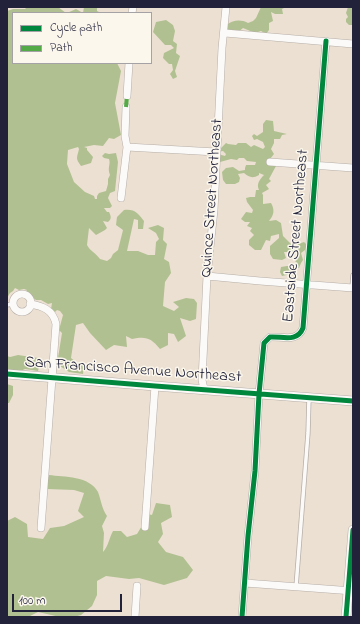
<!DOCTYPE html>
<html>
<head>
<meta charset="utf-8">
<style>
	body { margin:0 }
	#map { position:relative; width:360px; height:624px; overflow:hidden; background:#ece0d2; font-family:"Indie Flower",sans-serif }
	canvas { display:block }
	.frame { position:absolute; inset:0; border:8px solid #22223b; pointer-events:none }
	.legend { position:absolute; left:12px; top:12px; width:140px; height:52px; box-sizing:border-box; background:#fbf7ec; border:1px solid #a4a2a5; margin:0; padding:5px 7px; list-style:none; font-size:12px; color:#22223b }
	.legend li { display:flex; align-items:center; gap:8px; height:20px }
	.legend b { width:20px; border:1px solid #a4a2a5 }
	.scale { position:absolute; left:12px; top:594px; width:110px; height:18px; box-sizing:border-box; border:2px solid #22223b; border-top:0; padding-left:5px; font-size:12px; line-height:14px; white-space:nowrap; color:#22223b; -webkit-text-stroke:3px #fbf7ec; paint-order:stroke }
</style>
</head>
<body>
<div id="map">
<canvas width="360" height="624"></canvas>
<div class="frame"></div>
<ul class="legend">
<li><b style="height:5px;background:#00873e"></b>Cycle path</li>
<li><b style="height:5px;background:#53aa46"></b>Path</li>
</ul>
<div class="scale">100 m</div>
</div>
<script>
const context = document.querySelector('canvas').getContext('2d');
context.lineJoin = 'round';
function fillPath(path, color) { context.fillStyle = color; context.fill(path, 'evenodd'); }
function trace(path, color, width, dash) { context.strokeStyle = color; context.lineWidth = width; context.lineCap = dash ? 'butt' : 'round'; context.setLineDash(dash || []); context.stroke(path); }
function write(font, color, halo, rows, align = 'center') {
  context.font = font + ' "Indie Flower",sans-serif'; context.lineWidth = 3; context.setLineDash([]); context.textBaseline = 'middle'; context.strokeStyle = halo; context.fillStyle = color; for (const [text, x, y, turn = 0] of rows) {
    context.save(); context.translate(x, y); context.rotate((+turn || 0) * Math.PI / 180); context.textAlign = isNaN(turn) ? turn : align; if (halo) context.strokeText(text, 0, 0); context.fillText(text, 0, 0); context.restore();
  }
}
const forest = new Path2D(`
	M 27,7 L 58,7 L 66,13 L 13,13 L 13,63 L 117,63 L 121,71 L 115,103 L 121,135 L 114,139 L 109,138 L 103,146 L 94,145 L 84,147 L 87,148 L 87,150 L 93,157 L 91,163 L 81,166 C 75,158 77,158 79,149 L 78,147 L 68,150 L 67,164 L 74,182 L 85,192 L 94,196 L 95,199 L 97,199 L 97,196 L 99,193 L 106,191 L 108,184 L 108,179 L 110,175 C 107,167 111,165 109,159 L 104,158 L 102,156 L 105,153 L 109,154 L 116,153 L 118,162 L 115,191 L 110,193 L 108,198 L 112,206 L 110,208 L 104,208 L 107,212 L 109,212 C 111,216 112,219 108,222 L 103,221 L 107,228 L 105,230 L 96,235 L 89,228 L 87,245 C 90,251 96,253 100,259 L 107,261 L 111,258 L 113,254 L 118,250 L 123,230 L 116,225 L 117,217 L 124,210 C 136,209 137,213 144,221 L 143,229 L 138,229 L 138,220 L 134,219 L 127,251 L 138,251 L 148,255 L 155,255 L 156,242 L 159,239 L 156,233 L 148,228 L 158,225 L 164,228 L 163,240 L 167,244 L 164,259 L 169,262 L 171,273 L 165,282 L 163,306 L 174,311 L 179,307 L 173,302 L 186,298 L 194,299 L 197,303 L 196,319 L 190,321 L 180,318 L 186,336 L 178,342 L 174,334 L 168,333 L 168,345 L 160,349 C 151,338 146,336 132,339 L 126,336 L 127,347 L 114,345 L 106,350 L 90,333 L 83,323 L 76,325 L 71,358 L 77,363 L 84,365 L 83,374 L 69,372 L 57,364 L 62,333 L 59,330 L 63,315 L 60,311 L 57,310 L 55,312 L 51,309 L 52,303 L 48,304 L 41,300 L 36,300 L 25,292 L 27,290 L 24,289 L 19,290 L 15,288 L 13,291 L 10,293 L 7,298 L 7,11 L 13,9 L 25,9 Z
	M 84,7 L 97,7 L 97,11 L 101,13 L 67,13 L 76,9 L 83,13 Z
	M 261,7 L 286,7 L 282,9 L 283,14 L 275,14 L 271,12 L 273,21 L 269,23 L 269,30 L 266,34 L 261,31 L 255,33 L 243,28 L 236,34 L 229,31 L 225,26 C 233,20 240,19 248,23 L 253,21 L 256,18 Z
	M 348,7 L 353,7 L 353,25 L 349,25 L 346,22 L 346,19 L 348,17 L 346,13 Z
	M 166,20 L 173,25 L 175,31 L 173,41 L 177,44 L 176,53 L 180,56 L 175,71 L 177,77 L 173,79 L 170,74 L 173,70 L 172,64 L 169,64 L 163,58 L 164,53 L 174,48 L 171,45 L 165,45 L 153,32 L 156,22 Z
	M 266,120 L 273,121 L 274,131 L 287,134 L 282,135 L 280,139 L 274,139 L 274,143 L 271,149 L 274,154 L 270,159 L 276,166 L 269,179 L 271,181 L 266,185 L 269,189 L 262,193 L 263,195 L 263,204 L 271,203 C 275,210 274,215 269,221 L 276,220 L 281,223 L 283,236 L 291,244 L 292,249 L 298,250 L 298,244 L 304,242 L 307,245 L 305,250 L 301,253 L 303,260 L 301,263 L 299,268 L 294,267 L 298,252 L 284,252 L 286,258 L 282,260 L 273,259 L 270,254 L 270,246 L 279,238 L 279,234 L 271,236 L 270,241 L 266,240 L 261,250 L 255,250 L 249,245 L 249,240 L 254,235 L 250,231 L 252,228 L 247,226 L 250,222 L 245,222 L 241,219 L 246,212 L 252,213 L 253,210 L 247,202 L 246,198 L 250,197 L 255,197 L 256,190 L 259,190 C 256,184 260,179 264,175 L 259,173 L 259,175 C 252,179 249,177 244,173 L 238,174 L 240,178 L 239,182 L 235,184 L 226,184 L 223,180 L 222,172 L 226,168 L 233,167 L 239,171 L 245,170 L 245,168 L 246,165 L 255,165 L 256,162 L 247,161 L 244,158 L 239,158 L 237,160 L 231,159 L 220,162 L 218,154 L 225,156 L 226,154 L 223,151 L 218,152 L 219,146 L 221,148 L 226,143 L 228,144 L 236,145 L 238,143 L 246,143 L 251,147 L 254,145 L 263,149 L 265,147 L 263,142 L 257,139 L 254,140 L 252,136 L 254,134 L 257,136 L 263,132 L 263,124 Z
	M 287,266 L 290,266 L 293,270 L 291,274 L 282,276 L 280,272 L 281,267 Z
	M 18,355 L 38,358 L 40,363 L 38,371 L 25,369 L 16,373 L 7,372 L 7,356 L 10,357 Z
	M 7,384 L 13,386 L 13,395 L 9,403 L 7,403 Z
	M 49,475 C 64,477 90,476 98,492 C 101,500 102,509 107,516 L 102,526 L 104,533 L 103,552 C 109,545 109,538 113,531 L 121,531 L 127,537 L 137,534 L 143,524 L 142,519 L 148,514 L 152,515 L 156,503 L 170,505 L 172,517 L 161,523 L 163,534 L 158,542 L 166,552 L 183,557 L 193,570 L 187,578 L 164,585 L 139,578 L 129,579 L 106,576 L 97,581 L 97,595 L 92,606 L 81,615 L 74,617 L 60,617 L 38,612 L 28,617 L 7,617 L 7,521 L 15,517 L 27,524 L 28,537 L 43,539 L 50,528 L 64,526 L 84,517 L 78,511 L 84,493 L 74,490 L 47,489 L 46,482 Z`);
const service = new Path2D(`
	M 352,288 L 353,275
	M 7,305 L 13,304
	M 296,587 L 308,433 L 309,398`);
const minor = new Path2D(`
	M 132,13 L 133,7
	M 225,33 L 353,44
	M 127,96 L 129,63
	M 127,147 L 216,152
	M 270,162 L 353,168
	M 121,198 L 127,147 L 125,136 L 126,107
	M 207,276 L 260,281 L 353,288
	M13 303a9 9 0 1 1 18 0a9 9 0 1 1-18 0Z
	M 30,304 C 43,306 53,310 56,324 L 41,528
	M 204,389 L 202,380 L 207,276 L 214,210 L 222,48 L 226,7
	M 145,527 L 155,386
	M 245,583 L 353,591
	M 135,617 L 137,586
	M 242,617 L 248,536 L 255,471 L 259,394 L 264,343 L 270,337 C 282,336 297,343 303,328 L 326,41`);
const tertiary = new Path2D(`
	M 7,374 L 155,386 L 353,401
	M 346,617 L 353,530`);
const quiet = new Path2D(`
	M 126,107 L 127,96`);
const cycleway = new Path2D(`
	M 7,374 L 155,386 L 353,401
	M 242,617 L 248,536 L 255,471 L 259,394 L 264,343 L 270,337 C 282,336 297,343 303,328 L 326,41
	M 346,617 L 353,530`);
const streetNames = [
	["Quince Street Northeast",213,198,-86],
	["Eastside Street Northeast",297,236,-85],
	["San Francisco Avenue Northeast",133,371,4]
];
fillPath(forest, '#b1c091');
trace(service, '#b5aea8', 5);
trace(minor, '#b5aea8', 8);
trace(tertiary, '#b5aea8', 10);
trace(service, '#fcfaf8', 3.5);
trace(minor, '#fcfaf8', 7);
trace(tertiary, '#fcfaf8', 9);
trace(quiet, '#53aa46', 4, [8, 4]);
trace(cycleway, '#00873e', 5);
write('16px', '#22223b', '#fbf7ec', streetNames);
</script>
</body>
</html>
